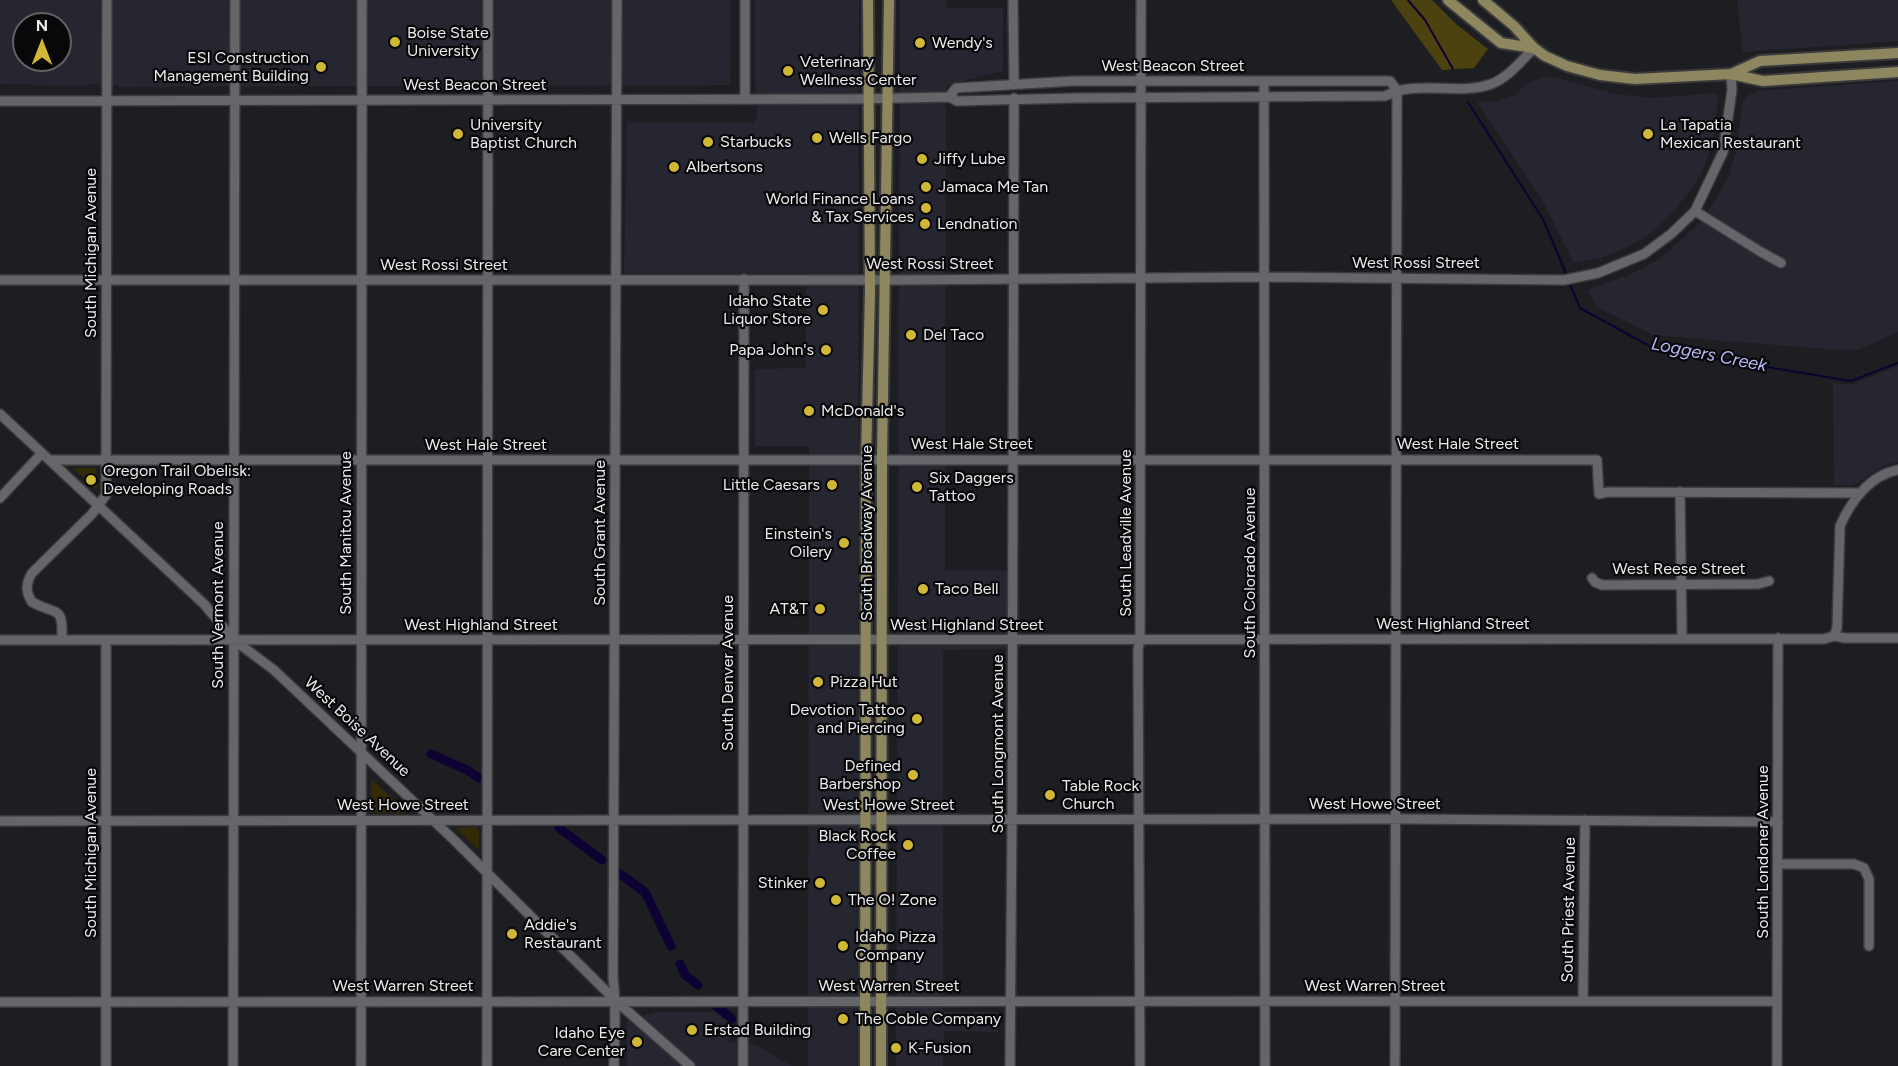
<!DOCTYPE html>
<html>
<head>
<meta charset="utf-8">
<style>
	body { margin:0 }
	#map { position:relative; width:1898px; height:1066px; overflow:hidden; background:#1d1e21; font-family:Figtree,sans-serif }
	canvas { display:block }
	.north { position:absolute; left:12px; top:12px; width:60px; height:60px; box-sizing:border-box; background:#08080a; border:2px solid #626265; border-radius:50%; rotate:0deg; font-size:16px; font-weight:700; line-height:24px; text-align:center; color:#eaeaed }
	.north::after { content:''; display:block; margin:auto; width:21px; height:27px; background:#d0b736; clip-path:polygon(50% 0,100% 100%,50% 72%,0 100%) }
</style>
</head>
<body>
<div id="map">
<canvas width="1898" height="1066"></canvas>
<div class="north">N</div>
</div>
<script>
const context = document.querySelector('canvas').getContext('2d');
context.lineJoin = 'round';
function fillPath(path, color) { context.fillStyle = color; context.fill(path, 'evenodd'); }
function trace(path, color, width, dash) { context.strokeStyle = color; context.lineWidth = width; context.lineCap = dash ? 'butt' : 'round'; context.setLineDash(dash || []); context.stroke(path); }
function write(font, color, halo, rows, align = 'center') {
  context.font = font + ' Figtree,sans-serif'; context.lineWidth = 4.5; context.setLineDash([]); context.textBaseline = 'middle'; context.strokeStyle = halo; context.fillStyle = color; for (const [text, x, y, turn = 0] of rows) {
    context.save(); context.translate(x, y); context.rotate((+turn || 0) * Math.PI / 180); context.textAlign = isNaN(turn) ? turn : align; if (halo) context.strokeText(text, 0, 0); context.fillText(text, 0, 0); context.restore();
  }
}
const built = new Path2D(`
	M 0,0 L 731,0 L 730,85 L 118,87 L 118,85 L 93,84 L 86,86 L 0,84 ZM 24,24 L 60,24 L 60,60 L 24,60 Z
	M 755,0 L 859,0 L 857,1066 L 808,1066 L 809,446 L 755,446 L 755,369 L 806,368 L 806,291 L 810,273 L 624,273 L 627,123 L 753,123 L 757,116 L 755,83 Z
	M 900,0 L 946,0 L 947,8 L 1003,8 L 1003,71 L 946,85 L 945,570 L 1019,571 L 1020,649 L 943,650 L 943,1012 L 998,1012 L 998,1032 L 944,1031 L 943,1066 L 896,1066 Z
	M 1737,0 L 1898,0 L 1898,41 L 1743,52 Z
	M 1548,76 L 1616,94 L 1652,98 L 1715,93 L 1718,97 L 1714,136 L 1707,160 L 1697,181 L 1675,210 L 1653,232 L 1628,247 L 1598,259 L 1573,262 L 1545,205 L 1477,102 L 1496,101 L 1515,95 L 1527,83 Z
	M 1898,81 L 1898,332 L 1858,350 L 1825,349 L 1653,335 L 1598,308 L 1587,290 L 1631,274 L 1659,259 L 1696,227 L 1714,202 L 1728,178 L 1737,148 L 1742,104 L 1746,97 L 1756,91 Z
	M 1898,366 L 1898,462 L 1885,465 L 1852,486 L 1834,485 L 1833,383 L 1850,385 Z
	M 655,1012 L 729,1012 L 729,1043 L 755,1044 L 792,1066 L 627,1066 L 627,1020 Z`);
const green = new Path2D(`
	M 74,468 L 96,468 L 97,490 L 75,470 Z
	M 371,779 L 405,810 L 405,813 L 371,813 Z
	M 476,827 L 479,831 L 479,850 L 455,828 Z`);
const forest = new Path2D(`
	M 1391,0 L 1432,0 L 1456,24 L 1488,49 L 1474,68 L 1442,70 Z`);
const stream = new Path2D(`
	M 1408,0 L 1425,20 L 1453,69
	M 1468,102 L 1544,221 L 1567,276
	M 1569,282 L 1580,308 L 1653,348 L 1851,381 L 1898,363`);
const canal = new Path2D(`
	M 431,754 L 467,770 L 479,778
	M 559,828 L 602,860
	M 620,874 L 645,892 L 671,946
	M 680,964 L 685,975 L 698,985
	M 715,1005 L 732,1019`);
const minor = new Path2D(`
	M 1013,0 L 1014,83
	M 1264,81 L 1265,1066
	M 949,97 L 956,88 L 1074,81 L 1390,81 L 1397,90
	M 745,99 L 745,0
	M 0,101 L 858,99 L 949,97 L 957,101 L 1076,98 L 1385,96 C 1416,79 1458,96 1491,84 C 1508,78 1522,60 1534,48
	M 1695,211 L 1761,252 L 1781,263
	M 0,280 L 904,280 L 1265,277 L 1564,280 L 1598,273 L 1644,254 L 1671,234 L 1695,211 L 1723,152 L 1732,90 L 1731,74
	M 0,414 L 204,604 L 234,640 L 274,670 L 454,840 L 616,1001 L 690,1066
	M 50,460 L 1597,460 L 1599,494 L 1608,492 L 1860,493
	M 1680,492 L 1682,639
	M 0,498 L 42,453
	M 1592,578 L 1595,582 L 1602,585 L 1758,584 L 1769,581
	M 1834,636 L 1837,628 L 1840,526 C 1851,501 1870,475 1898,470
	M 62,639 C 63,604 57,616 32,602 C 25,591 26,583 32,573 L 92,514 L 106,495 L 107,0
	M 0,640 L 1682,639 L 1824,639 L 1834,636 L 1845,638 L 1898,638
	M 0,821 L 1404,819 L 1778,822
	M 1778,864 L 1854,864 L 1864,868 L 1869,879 L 1869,946
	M 1583,1001 L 1585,820
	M 0,1002 L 1777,1001
	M 106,1066 L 106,640
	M 233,1066 L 235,0
	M 361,1066 L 362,0
	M 487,1066 L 488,0
	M 614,1066 C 614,1037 617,1007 613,978 L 617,0
	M 743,1066 L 744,279
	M 1010,1066 L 1012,820 L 1014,98
	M 1140,1066 L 1138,650 L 1140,639 L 1141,0
	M 1395,1066 L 1397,90
	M 1777,1066 L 1778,638`);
const major = new Path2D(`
	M 1448,0 L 1501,43 L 1534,48
	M 1483,0 L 1514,26 L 1534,48 L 1545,56 L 1567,66 L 1600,75 L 1635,79 L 1731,74 L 1763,81 L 1898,72
	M 1731,74 L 1760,61 L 1898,53
	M 865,1066 L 866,459 L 870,292 L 868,0
	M 881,1066 L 882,459 L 889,0`);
const markers = [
	[395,42,6,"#d0b736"],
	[920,43,6,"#d0b736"],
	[321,67,6,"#d0b736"],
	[788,71,6,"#d0b736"],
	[458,134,6,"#d0b736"],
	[1648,134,6,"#d0b736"],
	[817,138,6,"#d0b736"],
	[708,142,6,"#d0b736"],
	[922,159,6,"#d0b736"],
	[674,167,6,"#d0b736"],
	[926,187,6,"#d0b736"],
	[926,208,6,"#d0b736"],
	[925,224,6,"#d0b736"],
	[823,310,6,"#d0b736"],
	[911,335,6,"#d0b736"],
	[826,350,6,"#d0b736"],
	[809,411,6,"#d0b736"],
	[91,480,6,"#d0b736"],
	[832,485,6,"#d0b736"],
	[917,487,6,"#d0b736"],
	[844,543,6,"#d0b736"],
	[923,589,6,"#d0b736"],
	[820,609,6,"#d0b736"],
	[818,682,6,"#d0b736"],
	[917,719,6,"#d0b736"],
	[913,775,6,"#d0b736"],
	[1050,795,6,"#d0b736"],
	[908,845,6,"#d0b736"],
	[820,883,6,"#d0b736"],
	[836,900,6,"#d0b736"],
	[512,934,6,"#d0b736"],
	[843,946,6,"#d0b736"],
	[843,1019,6,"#d0b736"],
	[692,1030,6,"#d0b736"],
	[637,1042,6,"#d0b736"],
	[896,1048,6,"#d0b736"]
];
const poiNames = [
	["Boise State",407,33],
	["University",407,51],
	["Wendy's",932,43],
	["ESI Construction",309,58,"right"],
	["Management Building",309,76,"right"],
	["Veterinary",800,62],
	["Wellness Center",800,80],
	["University",470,125],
	["Baptist Church",470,143],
	["La Tapatia",1660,125],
	["Mexican Restaurant",1660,143],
	["Wells Fargo",829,138],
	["Starbucks",720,142],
	["Jiffy Lube",934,159],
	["Albertsons",686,167],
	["Jamaca Me Tan",938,187],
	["World Finance Loans",914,199,"right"],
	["& Tax Services",914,217,"right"],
	["Lendnation",937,224],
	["Idaho State",811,301,"right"],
	["Liquor Store",811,319,"right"],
	["Del Taco",923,335],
	["Papa John's",814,350,"right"],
	["McDonald's",821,411],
	["Oregon Trail Obelisk:",103,471],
	["Developing Roads",103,489],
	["Six Daggers",929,478],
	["Tattoo",929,496],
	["Little Caesars",820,485,"right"],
	["Einstein's",832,534,"right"],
	["Oilery",832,552,"right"],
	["Taco Bell",935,589],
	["AT&T",808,609,"right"],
	["Pizza Hut",830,682],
	["Devotion Tattoo",905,710,"right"],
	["and Piercing",905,728,"right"],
	["Defined",901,766,"right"],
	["Barbershop",901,784,"right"],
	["Table Rock",1062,786],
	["Church",1062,804],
	["Black Rock",896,836,"right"],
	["Coffee",896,854,"right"],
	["Stinker",808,883,"right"],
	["The O! Zone",848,900],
	["Addie's",524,925],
	["Restaurant",524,943],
	["Idaho Pizza",855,937],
	["Company",855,955],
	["The Coble Company",855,1019],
	["Erstad Building",704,1030],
	["Idaho Eye",625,1033,"right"],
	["Care Center",625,1051,"right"],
	["K-Fusion",908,1048]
];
const streetNames = [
	["West Beacon Street",1173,66],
	["West Beacon Street",475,85],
	["South Michigan Avenue",91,253,-90],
	["West Rossi Street",1416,263],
	["West Rossi Street",930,264],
	["West Rossi Street",444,265],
	["West Hale Street",972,444],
	["West Hale Street",1458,444],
	["West Hale Street",486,445],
	["South Manitou Avenue",346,533,-90],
	["South Grant Avenue",600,533,-90],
	["South Broadway Avenue",867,533,-90],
	["South Leadville Avenue",1126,533,-90],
	["West Reese Street",1679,569],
	["South Colorado Avenue",1250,573,-90],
	["South Vermont Avenue",218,605,-90],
	["West Highland Street",1453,624],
	["West Highland Street",481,625],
	["West Highland Street",967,625],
	["South Denver Avenue",728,673,-90],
	["West Boise Avenue",357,727,43],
	["South Longmont Avenue",998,744,-90],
	["West Howe Street",1375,804],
	["West Howe Street",403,805],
	["West Howe Street",889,805],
	["South Londoner Avenue",1763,852,-90],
	["South Michigan Avenue",91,853,-90],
	["South Priest Avenue",1569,910,-89],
	["West Warren Street",403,986],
	["West Warren Street",889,986],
	["West Warren Street",1375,986]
];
const waterNames = [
	["Loggers Creek",1709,355,11]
];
fillPath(built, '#25262f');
fillPath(green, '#332b05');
fillPath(forest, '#4c4210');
trace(stream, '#0d0233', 2);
trace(canal, '#0d0233', 9);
trace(minor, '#3a3a3d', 12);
trace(major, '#3a3a3d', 14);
trace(minor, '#65666a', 9);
trace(major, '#8e865e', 10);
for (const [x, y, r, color] of markers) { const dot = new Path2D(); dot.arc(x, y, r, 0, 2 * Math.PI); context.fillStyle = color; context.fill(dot); trace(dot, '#08080a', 2); }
write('16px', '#eaeaed', '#08080a', poiNames, 'left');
write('16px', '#eaeaed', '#08080a', streetNames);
write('italic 18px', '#b8baf7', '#08080a', waterNames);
</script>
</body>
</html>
